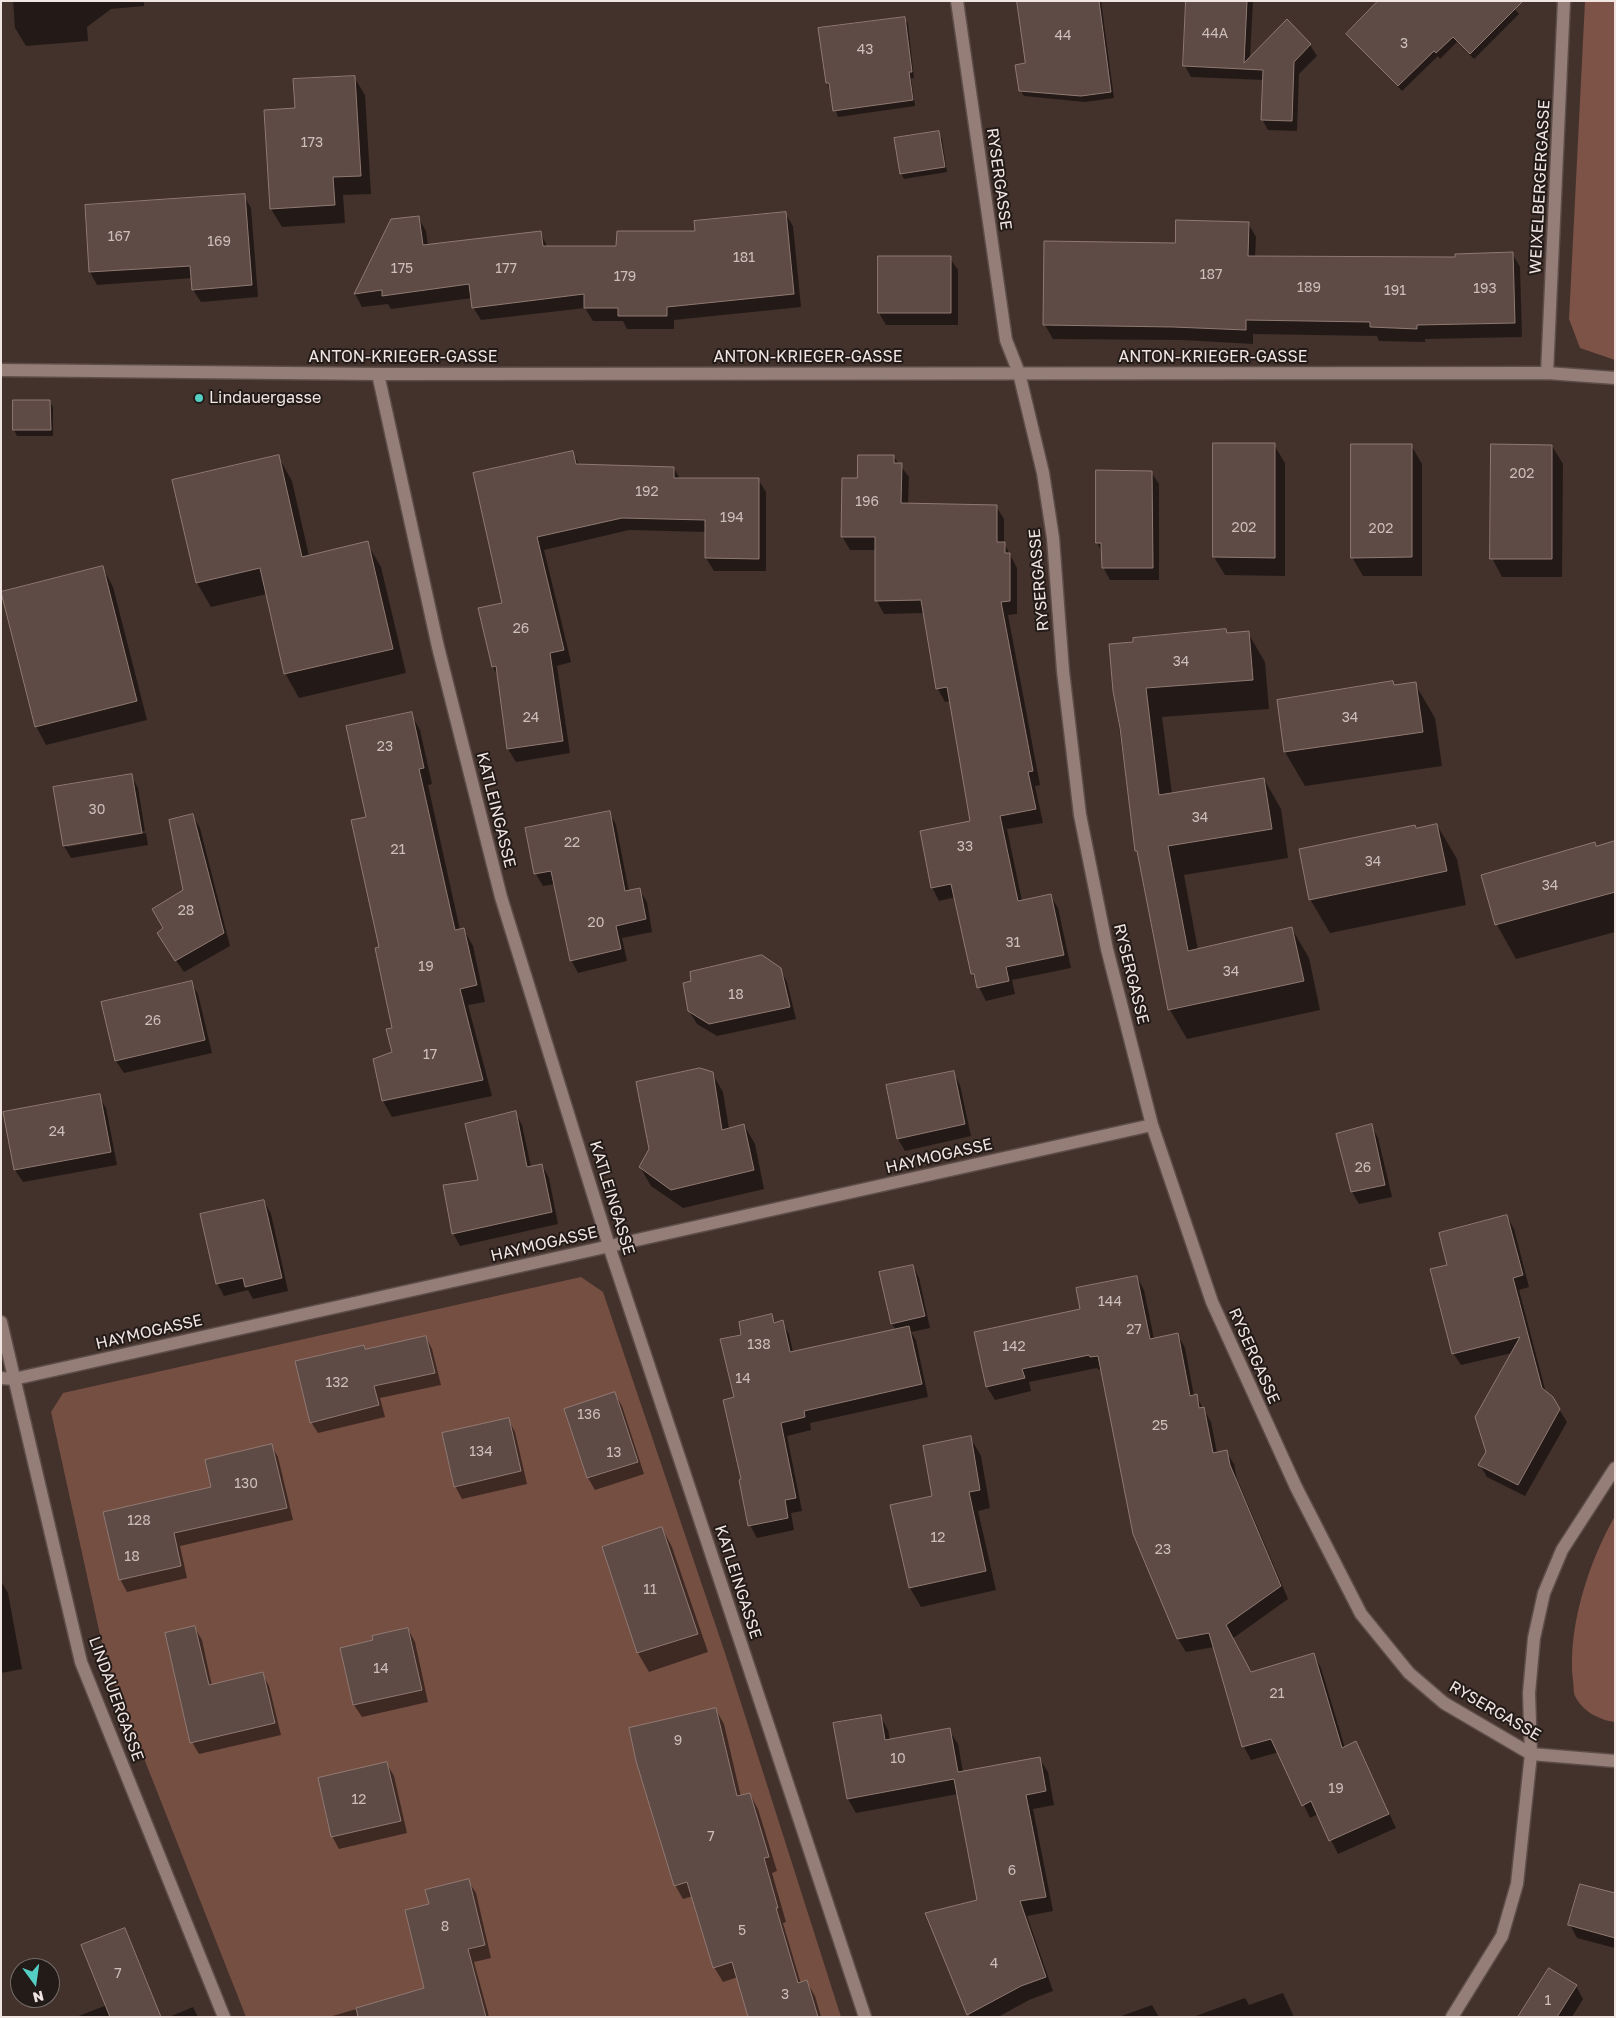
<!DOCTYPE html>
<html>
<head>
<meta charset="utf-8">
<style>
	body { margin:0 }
	#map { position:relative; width:1616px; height:2018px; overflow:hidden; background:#43312b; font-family:"Golos Text",sans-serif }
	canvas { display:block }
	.frame { position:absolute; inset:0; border:2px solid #f1e5e1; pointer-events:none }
	.north { position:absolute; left:10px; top:1958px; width:50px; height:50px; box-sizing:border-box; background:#231b18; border:1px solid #756c68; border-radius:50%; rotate:166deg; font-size:14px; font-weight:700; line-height:20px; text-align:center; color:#f1e5e1 }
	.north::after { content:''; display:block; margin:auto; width:18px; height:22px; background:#55cec4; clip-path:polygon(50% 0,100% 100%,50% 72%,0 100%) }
</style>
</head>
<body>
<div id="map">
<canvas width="1616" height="2018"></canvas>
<div class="frame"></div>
<div class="north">N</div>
</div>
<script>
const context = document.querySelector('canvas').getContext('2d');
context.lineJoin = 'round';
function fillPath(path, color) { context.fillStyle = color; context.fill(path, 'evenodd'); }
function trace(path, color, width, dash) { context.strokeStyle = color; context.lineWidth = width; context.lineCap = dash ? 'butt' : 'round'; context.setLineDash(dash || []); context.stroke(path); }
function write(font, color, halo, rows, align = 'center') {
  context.font = font + ' "Golos Text",sans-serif'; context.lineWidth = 4; context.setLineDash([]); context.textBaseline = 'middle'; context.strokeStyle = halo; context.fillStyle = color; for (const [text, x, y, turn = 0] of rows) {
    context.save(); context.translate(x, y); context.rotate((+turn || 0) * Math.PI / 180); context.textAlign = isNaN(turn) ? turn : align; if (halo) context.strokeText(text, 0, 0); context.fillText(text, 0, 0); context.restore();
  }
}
const green = new Path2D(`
	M 581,1277 L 603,1292 L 726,1656 L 841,2017 L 246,2017 L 106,1662 L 51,1412 L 63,1393 Z`);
const forest = new Path2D(`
	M 1585,1 L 1615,1 L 1615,360 L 1580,348 L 1569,319 Z
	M 1615,1516 L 1615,1722 C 1599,1720 1582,1711 1575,1696 C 1573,1692 1574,1685 1573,1681 C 1567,1628 1589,1561 1615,1516 Z`);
const shadow = new Path2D(`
	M 13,1 L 144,1 L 144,6 L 111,9 L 87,27 L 88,41 L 26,46 L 15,28 Z
	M 1019,1 L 1101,1 L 1114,98 L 1085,102 L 1024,96 L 1020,90 L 1027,64 Z
	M 1187,1 L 1253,1 L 1250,58 L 1287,21 L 1310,45 L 1317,56 L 1299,74 L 1297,131 L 1268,130 L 1262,119 L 1264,80 L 1191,77 L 1185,66 Z
	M 1508,1 L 1519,14 L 1474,59 L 1457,42 L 1440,59 L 1438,56 L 1402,91 L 1347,34 Z
	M 904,18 L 908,24 L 914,78 L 911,78 L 915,106 L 838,117 L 827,83 Z
	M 354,77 L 365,95 L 371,194 L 343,195 L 345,223 L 282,227 L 271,209 L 296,109 Z
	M 939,133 L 942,139 L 947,172 L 904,179 L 901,173 Z
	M 244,196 L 251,208 L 258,297 L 201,302 L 193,290 L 193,278 L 97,285 L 90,272 L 86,206 Z
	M 785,213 L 793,226 L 801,307 L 674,320 L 674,329 L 627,329 L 623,321 L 593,321 L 585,308 L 481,320 L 473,307 L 472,298 L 391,309 L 388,304 L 362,307 L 355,294 L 392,220 L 418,217 L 426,231 L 428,245 L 540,232 L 548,248 L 618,248 Z
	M 1248,223 L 1256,237 L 1255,257 L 1456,258 L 1512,253 L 1520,267 L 1522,337 L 1425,339 L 1425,342 L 1379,341 L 1377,336 L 1253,334 L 1253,344 L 1182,340 L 1053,339 L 1045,325 L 1177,244 Z
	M 950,258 L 958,270 L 958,325 L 886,325 L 879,313 Z
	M 50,402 L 53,407 L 53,436 L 17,436 L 14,430 Z
	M 1274,445 L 1285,463 L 1285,576 L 1225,575 L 1214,557 Z
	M 1411,445 L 1422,464 L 1422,576 L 1363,576 L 1352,557 Z
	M 1552,446 L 1563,464 L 1562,577 L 1502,577 L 1492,558 Z
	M 572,452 L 580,466 L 674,468 L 680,479 L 758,479 L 766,492 L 766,571 L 714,571 L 706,558 L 706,532 L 629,530 L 544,550 L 571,662 L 557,666 L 570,753 L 516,762 L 508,749 L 498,676 L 493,667 L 503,603 Z
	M 278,456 L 292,481 L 309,556 L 367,543 L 381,567 L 406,673 L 299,698 L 285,673 L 267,594 L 211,607 L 197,583 L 174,480 Z
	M 893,456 L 909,477 L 908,504 L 996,506 L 1004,519 L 1004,543 L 1017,568 L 1017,614 L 1008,615 L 1040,785 L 1035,786 L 1043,823 L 1007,829 L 1022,901 L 1050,895 L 1058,908 L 1071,968 L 1012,980 L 1015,994 L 986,1001 L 972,974 L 956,897 L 939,901 L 932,887 L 972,822 L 950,701 L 945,702 L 938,689 L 924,613 L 884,614 L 877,601 L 876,550 L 850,550 L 842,536 L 858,479 Z
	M 1097,472 L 1151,472 L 1159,484 L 1159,580 L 1110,580 L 1103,567 L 1103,553 L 1097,543 Z
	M 103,568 L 113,587 L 147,720 L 46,745 L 36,726 Z
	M 1248,633 L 1265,662 L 1269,709 L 1162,717 L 1172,794 L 1264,779 L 1281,809 L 1288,858 L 1184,875 L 1198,950 L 1292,929 L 1309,958 L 1320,1010 L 1187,1039 L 1170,1010 L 1139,856 L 1136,851 L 1114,691 L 1228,635 Z
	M 1393,682 L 1395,686 L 1415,684 L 1435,718 L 1442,766 L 1305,786 L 1285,752 Z
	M 411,714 L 420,730 L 432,784 L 428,785 L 460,930 L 464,930 L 473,946 L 485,1002 L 468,1005 L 492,1096 L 392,1117 L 383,1101 L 394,1053 L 394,1029 L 380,948 L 368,818 Z
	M 131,775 L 138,788 L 145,831 L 67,844 L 67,847 L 146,833 L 148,845 L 71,858 L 64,846 L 54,788 Z
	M 609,812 L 616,825 L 629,892 L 639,889 L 647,902 L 652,932 L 622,938 L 627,961 L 578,973 L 571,960 L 555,884 L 543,886 L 536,874 L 527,829 Z
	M 193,816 L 200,828 L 230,946 L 184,972 L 166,946 L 165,929 L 184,891 Z
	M 1437,825 L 1457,859 L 1466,905 L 1330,933 L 1310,899 L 1388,832 Z
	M 1615,842 L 1615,932 L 1516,959 L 1497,925 L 1483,876 Z
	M 780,969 L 787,982 L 796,1019 L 717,1036 L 697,1024 L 689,1011 Z
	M 191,982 L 198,994 L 212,1053 L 124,1073 L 116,1061 L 103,1003 Z
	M 953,1072 L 960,1085 L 971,1136 L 905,1151 L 898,1139 Z
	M 712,1073 L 723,1092 L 729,1129 L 744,1125 L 755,1144 L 764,1189 L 683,1208 L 651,1186 L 640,1167 Z
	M 99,1096 L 106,1108 L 117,1165 L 23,1182 L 15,1170 L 5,1113 Z
	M 515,1112 L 522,1125 L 531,1167 L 542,1165 L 549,1178 L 558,1224 L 460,1246 L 453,1233 Z
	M 1371,1125 L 1378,1138 L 1392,1197 L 1359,1204 L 1352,1192 Z
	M 264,1201 L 271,1214 L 288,1291 L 253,1299 L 248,1290 L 224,1296 L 217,1283 Z
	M 1507,1216 L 1514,1229 L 1529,1287 L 1519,1290 L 1546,1393 L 1552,1398 L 1567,1422 L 1525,1496 L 1487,1477 L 1480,1465 L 1487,1452 L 1512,1353 L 1461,1365 L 1453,1353 L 1448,1266 Z
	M 913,1266 L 919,1278 L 930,1328 L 911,1332 L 916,1340 L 928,1397 L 810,1423 L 811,1430 L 787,1436 L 802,1511 L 791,1513 L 794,1530 L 757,1538 L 750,1525 L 735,1398 L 743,1336 L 771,1316 L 776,1323 L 782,1322 L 789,1334 L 793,1352 L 896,1330 L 892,1324 L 881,1273 Z
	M 1137,1277 L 1144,1290 L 1154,1339 L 1178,1335 L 1185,1348 L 1194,1396 L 1196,1396 L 1211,1422 L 1217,1453 L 1226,1451 L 1234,1464 L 1237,1479 L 1288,1599 L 1232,1639 L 1251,1673 L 1314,1655 L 1321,1668 L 1345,1748 L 1356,1743 L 1396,1828 L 1338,1854 L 1318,1814 L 1310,1818 L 1279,1752 L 1251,1760 L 1244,1747 L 1214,1647 L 1186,1652 L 1178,1639 L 1102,1369 L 1099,1370 L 1097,1368 L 1029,1382 L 1031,1391 L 995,1400 L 987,1387 L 1082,1310 Z
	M 426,1337 L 432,1349 L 441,1385 L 380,1398 L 385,1417 L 318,1433 L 311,1422 L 364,1346 L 366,1350 Z
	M 615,1394 L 622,1406 L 644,1474 L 595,1490 L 588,1478 Z
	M 508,1419 L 515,1432 L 527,1484 L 462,1499 L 455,1486 Z
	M 970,1437 L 981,1456 L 990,1508 L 978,1511 L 996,1590 L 921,1607 L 910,1588 L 891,1506 L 934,1497 Z
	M 271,1445 L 278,1457 L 293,1520 L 180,1546 L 187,1578 L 127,1592 L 120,1579 Z
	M 662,1528 L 672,1547 L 708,1652 L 649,1672 L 638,1653 L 604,1547 Z
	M 1,1581 L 8,1593 L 22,1669 L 1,1673 Z
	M 195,1628 L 202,1640 L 212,1686 L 262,1673 L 269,1686 L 281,1735 L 199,1754 L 192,1742 Z
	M 408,1629 L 415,1642 L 428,1702 L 362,1717 L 354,1705 L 342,1649 L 375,1641 Z
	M 716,1710 L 724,1724 L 741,1797 L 750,1794 L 758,1809 L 777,1871 L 772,1873 L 786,1922 L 783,1923 L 801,1984 L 807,1982 L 815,1996 L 821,2017 L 750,2017 L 738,1977 L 723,1982 L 714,1967 L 693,1896 L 683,1899 L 675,1885 Z
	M 880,1716 L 888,1730 L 890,1741 L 949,1730 L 958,1744 L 963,1772 L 1039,1758 L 1048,1772 L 1054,1805 L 1033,1809 L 1053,1911 L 1027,1916 L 1053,1991 L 1029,2000 L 998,2017 L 970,2017 L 927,1913 L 978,1901 L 958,1794 L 856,1813 L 848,1799 L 834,1724 Z
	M 387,1764 L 394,1776 L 407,1833 L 339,1849 L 332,1836 Z
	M 468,1881 L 476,1893 L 491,1958 L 474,1962 L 489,2017 L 329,2017 L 425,1989 L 430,1905 Z
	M 1615,1895 L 1615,1948 L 1577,1938 L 1570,1925 Z
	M 125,1929 L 161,2017 L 76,2017 L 107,2005 Z
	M 1576,1986 L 1583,1999 L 1572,2017 L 1520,2017 Z
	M 1283,1993 L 1294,2017 L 1193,2017 L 1245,1998 L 1249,2005 Z
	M 1152,2005 L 1159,2017 L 1119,2017 Z
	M 193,2007 L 198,2017 L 169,2017 Z`);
const building = new Path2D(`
	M 1017,1 L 1099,1 L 1111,92 L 1081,96 L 1019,91 L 1015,65 L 1025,63 Z
	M 1186,1 L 1247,1 L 1244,63 L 1287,19 L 1311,44 L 1294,62 L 1292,121 L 1261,120 L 1263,70 L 1183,66 Z
	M 1378,1 L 1523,1 L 1470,54 L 1453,37 L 1436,53 L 1434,51 L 1398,86 L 1346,34 Z
	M 905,17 L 912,72 L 909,72 L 913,100 L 833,111 L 829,83 L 826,83 L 818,28 Z
	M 355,76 L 361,176 L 333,177 L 335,205 L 270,209 L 264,110 L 295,108 L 293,79 Z
	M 939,131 L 945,167 L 900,174 L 894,138 Z
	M 245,194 L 252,285 L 192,290 L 190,266 L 89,272 L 85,205 Z
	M 786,212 L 794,294 L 667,307 L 667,316 L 618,316 L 618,308 L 584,308 L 584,294 L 472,308 L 469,284 L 382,296 L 382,290 L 354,294 L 391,219 L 419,216 L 423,245 L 541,231 L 543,246 L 616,246 L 617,231 L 695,231 L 694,221 Z
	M 1176,220 L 1249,222 L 1248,256 L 1455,257 L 1455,254 L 1513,252 L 1515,323 L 1417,325 L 1417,329 L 1370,327 L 1370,322 L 1246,320 L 1246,330 L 1173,327 L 1043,325 L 1044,241 L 1175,243 Z
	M 878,256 L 951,256 L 951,313 L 878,313 Z
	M 13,400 L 50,400 L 51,430 L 13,430 Z
	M 1213,443 L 1275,443 L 1275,558 L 1213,557 Z
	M 1351,444 L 1412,444 L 1412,557 L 1351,558 Z
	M 1491,444 L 1552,445 L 1552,559 L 1490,559 Z
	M 573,451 L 576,464 L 674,467 L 674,478 L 759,478 L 759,559 L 705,558 L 705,520 L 622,518 L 537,537 L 564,650 L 550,653 L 563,741 L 507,749 L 496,666 L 492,667 L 478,608 L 502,603 L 473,473 Z
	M 279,455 L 302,557 L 368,541 L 393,649 L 284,674 L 260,568 L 196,583 L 172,480 Z
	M 858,455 L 894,455 L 894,463 L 902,463 L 901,503 L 997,505 L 997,542 L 1005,542 L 1005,553 L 1010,553 L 1010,601 L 1001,602 L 1033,771 L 1028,772 L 1036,809 L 1000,816 L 1018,901 L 1051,894 L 1064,955 L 1006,967 L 1009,981 L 977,988 L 974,974 L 971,974 L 951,884 L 931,888 L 920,831 L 970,821 L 947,687 L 936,689 L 921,600 L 875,601 L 875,537 L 841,537 L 842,478 L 857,478 Z
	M 1096,470 L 1152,471 L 1153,568 L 1102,568 L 1101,543 L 1096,543 Z
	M 103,566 L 137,701 L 35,727 L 1,592 Z
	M 1226,629 L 1227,633 L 1249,631 L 1253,680 L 1146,688 L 1159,795 L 1264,778 L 1272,829 L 1168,846 L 1188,951 L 1292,927 L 1304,981 L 1168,1010 L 1137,851 L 1135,851 L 1120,728 L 1113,691 L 1109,644 L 1133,642 L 1133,638 Z
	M 1393,681 L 1394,685 L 1416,682 L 1423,732 L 1284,752 L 1277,700 Z
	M 412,712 L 424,768 L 419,769 L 455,930 L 464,928 L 477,985 L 460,989 L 483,1080 L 382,1101 L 373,1059 L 392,1052 L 386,1029 L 392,1028 L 375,948 L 379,947 L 351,820 L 366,817 L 346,726 Z
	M 132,774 L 142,833 L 63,846 L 53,787 Z
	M 610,811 L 625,891 L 640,888 L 646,919 L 616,926 L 621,949 L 570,961 L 551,871 L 534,874 L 525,828 Z
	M 193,814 L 224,933 L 175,961 L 157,933 L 163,928 L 152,909 L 183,890 L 169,820 Z
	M 1437,824 L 1447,871 L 1309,900 L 1299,849 L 1415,825 L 1416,828 Z
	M 1615,841 L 1615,892 L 1495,925 L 1481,875 L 1595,842 L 1596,846 Z
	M 762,955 L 781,968 L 790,1007 L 709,1024 L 688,1011 L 683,983 L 691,981 L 690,972 Z
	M 192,981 L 205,1040 L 115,1061 L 101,1002 Z
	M 700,1068 L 713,1072 L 722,1130 L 744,1124 L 754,1170 L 671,1190 L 639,1167 L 649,1149 L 636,1082 Z
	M 954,1071 L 965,1124 L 897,1139 L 886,1085 Z
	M 100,1094 L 111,1152 L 14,1170 L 3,1112 Z
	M 516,1111 L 527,1167 L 542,1164 L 552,1212 L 452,1234 L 443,1185 L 478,1180 L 465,1124 Z
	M 1372,1124 L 1385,1185 L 1351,1192 L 1336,1134 Z
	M 264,1200 L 282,1278 L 245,1287 L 243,1278 L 216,1284 L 200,1214 Z
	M 1507,1215 L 1523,1275 L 1513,1278 L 1542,1388 L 1553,1397 L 1560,1409 L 1518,1485 L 1478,1465 L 1486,1452 L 1475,1417 L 1520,1337 L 1452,1354 L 1430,1269 L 1447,1265 L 1439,1233 Z
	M 913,1265 L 925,1316 L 891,1324 L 879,1272 Z
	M 1137,1276 L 1150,1339 L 1178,1333 L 1190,1396 L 1197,1394 L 1199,1408 L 1204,1407 L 1213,1453 L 1227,1450 L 1230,1465 L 1281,1586 L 1226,1625 L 1251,1672 L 1314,1653 L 1342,1748 L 1356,1741 L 1389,1814 L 1329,1841 L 1311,1801 L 1302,1806 L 1271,1739 L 1242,1747 L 1209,1633 L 1177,1639 L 1133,1534 L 1098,1356 L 1090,1357 L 1089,1355 L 1022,1369 L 1025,1378 L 986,1387 L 974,1332 L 1080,1309 L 1076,1288 Z
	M 772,1314 L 774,1323 L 783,1320 L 790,1352 L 909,1326 L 922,1384 L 804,1411 L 805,1417 L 781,1423 L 796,1498 L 785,1500 L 788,1518 L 748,1526 L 739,1480 L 741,1479 L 723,1400 L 734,1397 L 720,1339 L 741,1335 L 739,1322 Z
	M 426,1336 L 435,1373 L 374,1386 L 379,1405 L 310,1423 L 295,1361 L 364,1345 L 365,1349 Z
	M 615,1392 L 638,1462 L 587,1478 L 564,1409 Z
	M 509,1418 L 521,1471 L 454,1487 L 442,1433 Z
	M 971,1436 L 980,1490 L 969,1492 L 986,1571 L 909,1588 L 890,1505 L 932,1496 L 923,1446 Z
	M 272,1444 L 287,1508 L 174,1533 L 181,1566 L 119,1580 L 103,1512 L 211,1487 L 205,1460 Z
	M 662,1527 L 698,1634 L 637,1653 L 602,1547 Z
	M 195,1626 L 209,1685 L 263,1672 L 275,1723 L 190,1743 L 165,1633 Z
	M 408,1628 L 422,1690 L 353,1705 L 340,1648 L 373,1640 L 372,1636 Z
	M 716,1708 L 737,1796 L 750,1793 L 769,1857 L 764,1858 L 778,1908 L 776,1908 L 798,1983 L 807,1980 L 818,2017 L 748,2017 L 732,1962 L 713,1968 L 687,1882 L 674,1886 L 636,1761 L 629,1728 Z
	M 881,1715 L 885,1740 L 950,1728 L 958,1772 L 1040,1757 L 1046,1791 L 1026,1795 L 1046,1897 L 1020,1901 L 1046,1977 L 1021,1986 L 967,2015 L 925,1913 L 977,1900 L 954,1779 L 847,1799 L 833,1723 Z
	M 387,1762 L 401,1821 L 331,1837 L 318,1778 Z
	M 469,1879 L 485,1945 L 468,1949 L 486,2017 L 358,2017 L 356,2008 L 424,1988 L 405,1910 L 429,1904 L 425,1890 Z
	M 1580,1884 L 1615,1893 L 1615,1938 L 1568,1925 Z
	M 125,1928 L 161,2017 L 110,2017 L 81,1945 Z
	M 1549,1968 L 1577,1985 L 1557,2017 L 1518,2017 Z`);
const street = new Path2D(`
	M 957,1 L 1006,340 L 1019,373 L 1043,473 L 1053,538 L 1063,671 L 1080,815 L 1107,949 L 1152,1125 L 1212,1302 L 1296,1487 L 1361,1614 L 1409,1673 L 1444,1703 L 1531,1754 L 1615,1761
	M 1547,373 L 1564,1
	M 378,374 L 438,647 L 501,897 L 609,1246 L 865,2017
	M 1,1322 L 81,1662 L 224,2017
	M 1,1378 L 14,1379 L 1152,1125
	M 1452,2017 L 1502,1936 L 1517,1884 L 1531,1754 L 1529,1693 L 1534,1638 L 1544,1593 L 1562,1550 L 1615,1468`);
const secondary = new Path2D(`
	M 1,370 L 378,374 L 1547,373 L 1615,378`);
const markers = [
	[199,398,5,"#55cec4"]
];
const numberNames = [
	["44A",1215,34],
	["44",1063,36],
	["3",1404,44],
	["43",865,50],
	["173",312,143],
	["167",119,237],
	["169",219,242],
	["181",744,258],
	["175",402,269],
	["177",506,269],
	["187",1211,275],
	["179",625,277],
	["189",1309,288],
	["193",1485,289],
	["191",1395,291],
	["202",1522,474],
	["192",647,492],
	["196",867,502],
	["194",732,518],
	["202",1244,528],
	["202",1381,529],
	["26",521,629],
	["34",1181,662],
	["24",531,718],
	["34",1350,718],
	["23",385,747],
	["30",97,810],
	["34",1200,818],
	["22",572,843],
	["33",965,847],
	["21",398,850],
	["34",1373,862],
	["34",1550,886],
	["28",186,911],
	["20",596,923],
	["31",1013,943],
	["19",426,967],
	["34",1231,972],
	["18",736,995],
	["26",153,1021],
	["17",430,1055],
	["24",57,1132],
	["26",1363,1168],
	["144",1110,1302],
	["27",1134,1330],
	["138",759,1345],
	["142",1014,1347],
	["14",743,1379],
	["132",337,1383],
	["136",589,1415],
	["25",1160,1426],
	["134",481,1452],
	["13",614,1453],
	["130",246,1484],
	["128",139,1521],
	["12",938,1538],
	["23",1163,1550],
	["18",132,1557],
	["11",650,1590],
	["14",381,1669],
	["21",1277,1694],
	["9",678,1741],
	["10",898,1759],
	["19",1336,1789],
	["12",359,1800],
	["7",711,1837],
	["6",1012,1871],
	["8",445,1927],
	["5",742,1931],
	["4",994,1964],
	["7",118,1974],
	["3",785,1995],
	["1",1548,2001]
];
const streetNames = [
	["RYSERGASSE",999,179,82],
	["WEIXELBERGERGASSE",1540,187,-87],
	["ANTON-KRIEGER-GASSE",403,357],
	["ANTON-KRIEGER-GASSE",808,357],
	["ANTON-KRIEGER-GASSE",1213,357],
	["RYSERGASSE",1039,580,-95],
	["KATLEINGASSE",496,810,76],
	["RYSERGASSE",1131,974,76],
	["HAYMOGASSE",939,1156,-13],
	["KATLEINGASSE",612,1198,73],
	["HAYMOGASSE",544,1244,-13],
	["HAYMOGASSE",149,1332,-13],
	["RYSERGASSE",1254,1356,66],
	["KATLEINGASSE",738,1582,72],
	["LINDAUERGASSE",116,1699,70],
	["RYSERGASSE",1495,1711,30]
];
const poiNames = [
	["Lindauergasse",209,398]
];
fillPath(green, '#764f43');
fillPath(forest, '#7c5346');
fillPath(shadow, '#0007');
fillPath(building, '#5e4b45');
trace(building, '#8f7972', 1);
trace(street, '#5d4d49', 15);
trace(secondary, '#5d4d49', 15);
trace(street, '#947e77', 12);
trace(secondary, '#947e77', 12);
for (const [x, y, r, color] of markers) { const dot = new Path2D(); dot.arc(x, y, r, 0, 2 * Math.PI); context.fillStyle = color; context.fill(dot); trace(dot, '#231b18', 2); }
write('14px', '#ccbeba', null, numberNames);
write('16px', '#f1e5e1', '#231b18', streetNames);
write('16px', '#f1e5e1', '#231b18', poiNames, 'left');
</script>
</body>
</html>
